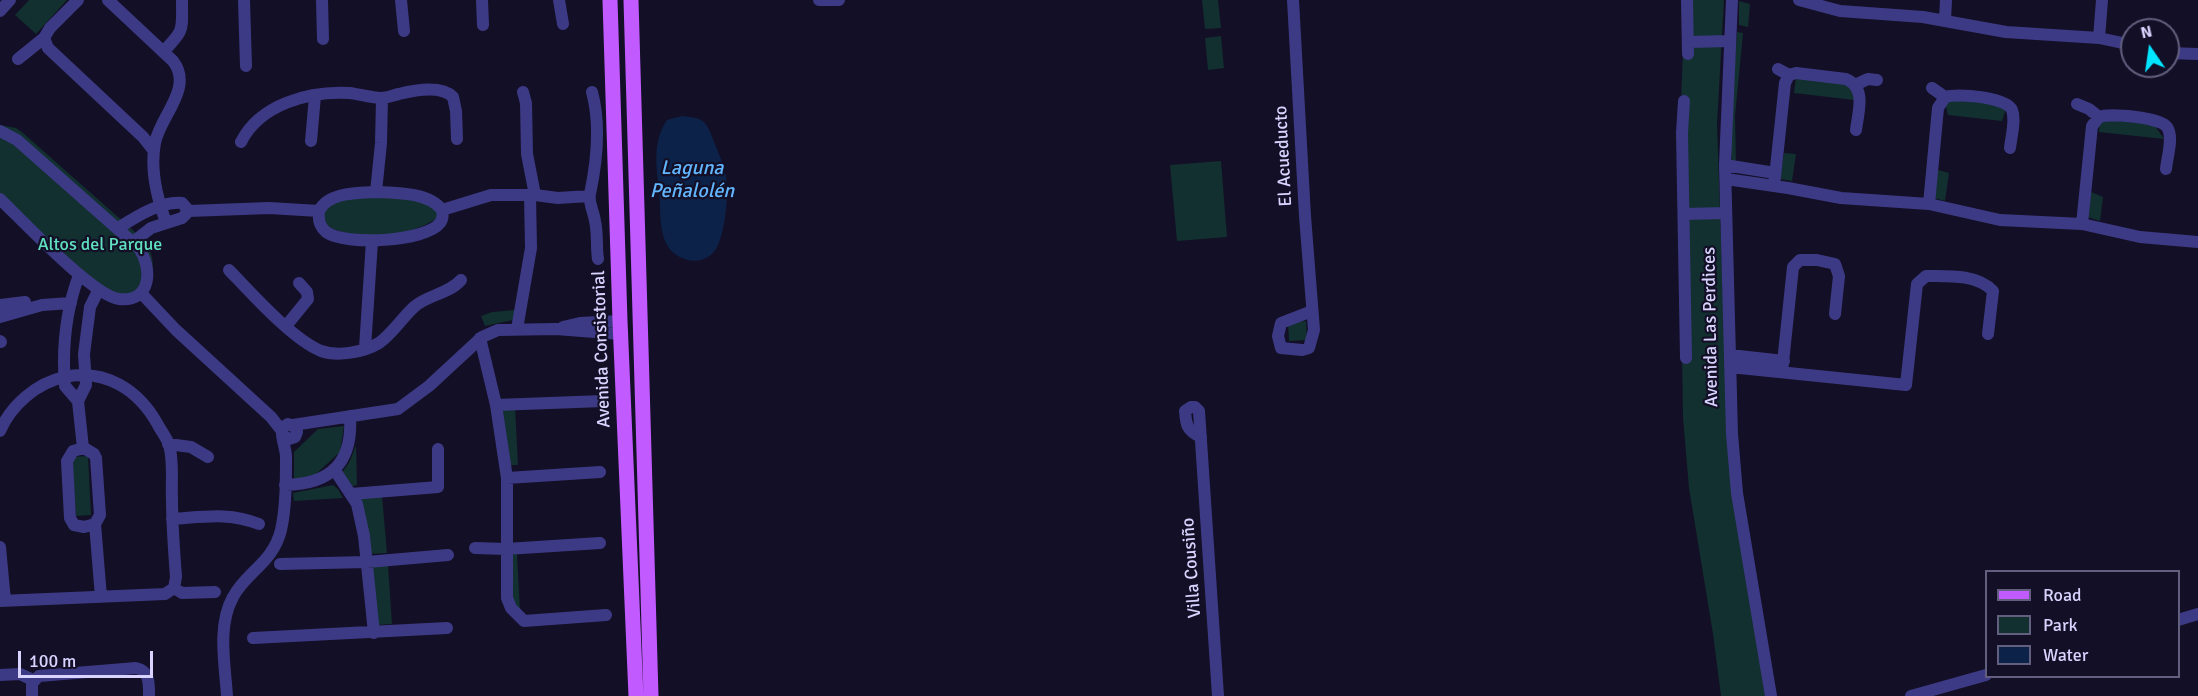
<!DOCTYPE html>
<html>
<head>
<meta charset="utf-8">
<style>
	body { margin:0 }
	#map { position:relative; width:2198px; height:696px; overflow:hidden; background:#130f26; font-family:Signika,sans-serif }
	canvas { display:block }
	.legend { position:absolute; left:1985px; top:570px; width:195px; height:108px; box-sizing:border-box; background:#130f26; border:2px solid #625e7d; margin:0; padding:8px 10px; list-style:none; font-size:18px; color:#d9d4ff }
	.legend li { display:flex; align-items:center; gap:12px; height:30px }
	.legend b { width:30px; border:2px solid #625e7d }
	.north { position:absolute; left:2120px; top:18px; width:60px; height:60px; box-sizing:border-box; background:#130f26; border:2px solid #625e7d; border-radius:50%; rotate:347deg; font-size:16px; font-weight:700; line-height:24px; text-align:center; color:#d9d4ff }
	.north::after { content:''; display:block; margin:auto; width:21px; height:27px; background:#00e5ff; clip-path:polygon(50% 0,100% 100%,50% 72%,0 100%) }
	.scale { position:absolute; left:18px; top:651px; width:135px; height:27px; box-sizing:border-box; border:3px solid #d9d4ff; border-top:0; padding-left:8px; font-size:18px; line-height:21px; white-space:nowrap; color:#d9d4ff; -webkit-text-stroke:4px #130f26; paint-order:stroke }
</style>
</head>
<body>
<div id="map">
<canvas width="2198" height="696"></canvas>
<ul class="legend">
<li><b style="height:8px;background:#c25bff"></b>Road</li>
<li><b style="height:16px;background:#12302f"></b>Park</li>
<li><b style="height:16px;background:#0c2248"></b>Water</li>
</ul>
<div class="north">N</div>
<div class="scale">100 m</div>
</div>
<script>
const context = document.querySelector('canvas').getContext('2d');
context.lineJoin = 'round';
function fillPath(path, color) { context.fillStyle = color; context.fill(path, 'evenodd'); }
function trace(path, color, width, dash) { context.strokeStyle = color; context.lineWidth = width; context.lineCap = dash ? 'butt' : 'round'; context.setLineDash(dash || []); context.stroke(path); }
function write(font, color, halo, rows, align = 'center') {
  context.font = font + ' Signika,sans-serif'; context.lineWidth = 4.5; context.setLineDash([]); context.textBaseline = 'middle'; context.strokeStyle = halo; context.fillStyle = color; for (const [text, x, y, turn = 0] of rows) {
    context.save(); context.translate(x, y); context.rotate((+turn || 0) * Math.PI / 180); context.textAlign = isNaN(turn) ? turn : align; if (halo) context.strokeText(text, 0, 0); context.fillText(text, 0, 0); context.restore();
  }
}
const green = new Path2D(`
	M 29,0 L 67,0 L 36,34 L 15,15 Z
	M 1202,0 L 1218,0 L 1221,28 L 1205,29 Z
	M 1685,0 L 1724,0 L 1717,124 L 1727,416 L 1765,696 L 1721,696 L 1713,634 L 1689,488 L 1683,418 L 1679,153 Z
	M 1739,1 L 1750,4 L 1748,27 L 1739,25 Z
	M 1737,32 L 1743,33 L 1735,116 L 1736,164 L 1732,164 L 1730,136 Z
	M 1221,36 L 1224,68 L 1208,70 L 1205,38 Z
	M 1796,77 L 1847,84 L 1854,89 L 1854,100 L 1794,93 Z
	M 1954,100 L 2000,105 L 2006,109 L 2002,121 L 1948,115 L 1945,103 Z
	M 2100,120 L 2141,123 L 2155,126 L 2164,139 L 2099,132 Z
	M 0,125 L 16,128 L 23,133 L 144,240 C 153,252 154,263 152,277 L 131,296 L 104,292 L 0,199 Z
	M 1784,153 L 1796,154 L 1792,181 L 1780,179 Z
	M 1221,161 L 1227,237 L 1177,241 L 1170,165 Z
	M 1938,170 L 1949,173 L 1945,201 L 1934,198 Z
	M 2091,192 L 2103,197 L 2100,221 L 2088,217 Z
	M 396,197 L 425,203 L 437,208 L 439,217 C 409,238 361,241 328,227 L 323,215 L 330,204 L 351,198 Z
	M 515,310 L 513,320 L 485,326 L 481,316 L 492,312 Z
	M 1306,321 L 1307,340 L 1289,341 L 1288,323 Z
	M 502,406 L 515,406 L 518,465 L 509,465 Z
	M 344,426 L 340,452 L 316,474 L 294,481 L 294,452 L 318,429 Z
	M 356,445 L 357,485 L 349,487 L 341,474 L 350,461 Z
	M 88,456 L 91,515 L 76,516 L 72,457 Z
	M 333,485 L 338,489 L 343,498 L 294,501 L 293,493 Z
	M 382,496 L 387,553 L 370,554 L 360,501 L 362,497 Z
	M 517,554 L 520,611 L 512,598 L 508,555 Z
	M 374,565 L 388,565 L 392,624 L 377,625 L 371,569 Z`);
const water = new Path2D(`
	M 682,116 C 689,117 698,117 704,122 C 709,128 712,136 714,142 C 719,154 724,165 726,177 C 729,195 725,234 716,249 C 705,267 677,263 667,245 C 661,234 660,218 660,205 C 659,176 649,146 667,120 Z`);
const minor = new Path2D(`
	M 78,0 L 50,28 L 44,38 L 48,48 L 143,137 L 154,151
	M 108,0 L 173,61 C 194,88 160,116 155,143 C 150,169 157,198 166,222
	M 244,0 L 246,66
	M 322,0 L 323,39
	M 401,0 L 404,31
	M 482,0 L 483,25
	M 559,0 L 563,24
	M 819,0 L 839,0
	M 1293,0 L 1305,216 L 1314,330 L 1309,348 L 1302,350 L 1281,348 L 1278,336 L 1281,323 L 1312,311
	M 1687,0 L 1688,54
	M 1732,0 L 1725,165 L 1732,434 L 1737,493 L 1771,696
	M 1799,0 L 1840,11 L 1923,17 L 2006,32 L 2099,38 L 2132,45
	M 0,11 L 10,0
	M 1945,20 L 1946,0
	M 2099,38 L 2102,0
	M 1688,42 L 1730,41
	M 163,52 C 185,29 182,31 182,0
	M 2168,53 L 2198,54
	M 18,59 L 44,38
	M 1778,69 L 1789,75 L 1796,73 L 1846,79 C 1867,88 1858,112 1856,130
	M 1855,85 L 1868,79 L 1877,80
	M 1932,88 L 1945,97
	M 523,92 L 526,103 L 527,154 L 535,195
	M 592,92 C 601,125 597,161 590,194 C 588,201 594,213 595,221 C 598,234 596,246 598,259
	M 1684,101 L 1682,133 L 1686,358
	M 2077,104 L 2089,109 L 2099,117
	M 0,131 L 17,140 L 138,247 C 153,267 152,303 119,299 C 93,296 22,220 0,199
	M 311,141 L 315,96
	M 241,142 C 260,104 309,91 349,93 C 360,94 371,98 381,98 C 387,98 394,95 399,94 C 415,90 441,85 453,97 L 456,111 L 457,139
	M 1725,165 L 1775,173
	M 1726,179 L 1788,188 L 1841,198 L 1929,204 L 2000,220 L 2082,224 L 2140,237 L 2198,242
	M 1774,186 L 1785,83 L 1789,75
	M 376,192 C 396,193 429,192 442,210 C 443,214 443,219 440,223 C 425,242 346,246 326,232 C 320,227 318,219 319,211 C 328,192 358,193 376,192 Z
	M 376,192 L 381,143 L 382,98
	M 1929,204 L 1938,108 L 1945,97 C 1957,93 2007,97 2012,110 C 2016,120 2011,138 2010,148
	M 442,210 L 491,195 L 535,195 L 558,198 L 589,196
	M 1684,214 L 1726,213
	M 2082,224 L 2092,126 L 2099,117 C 2109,113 2160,117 2167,127 C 2174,137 2167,157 2166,169
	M 118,228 C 136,217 160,201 182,203 L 189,211
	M 133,242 L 151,228 L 182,218 L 189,211 L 269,208 L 319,211
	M 229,270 C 250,292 293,340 321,351 C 338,357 364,352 379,343 C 392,334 402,318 414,307 C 427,295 449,294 461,280
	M 141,293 L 176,330 L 271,417 L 282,431
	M 0,305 L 25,302
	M 0,317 L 42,305 L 71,303
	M 286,326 L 308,299 L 307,292 L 299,283
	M 563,327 L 580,323 L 620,321
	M 517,329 L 531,248 L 530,195
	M 480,338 L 496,405 L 507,478 L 507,598 L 511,608 L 524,621 L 606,615
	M 0,341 L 1,342
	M 365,348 L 372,241
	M 1730,355 L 1784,361
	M 1730,367 L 1906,385 L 1917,284 L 1926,276 C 1948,276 1977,274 1993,291 L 1988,334
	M 1782,372 L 1793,267 L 1800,260 L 1817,260 L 1835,264 L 1839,276 L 1835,314
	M 78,401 L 65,386 C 62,349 66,310 79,275
	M 496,405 L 603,401
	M 293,425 L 398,409 L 429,386 L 482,337 L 498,330 L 556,329 L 621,334
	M 0,431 C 11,405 37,383 64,377 C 105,368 139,390 158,425 C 161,431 167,438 169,445 C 174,461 171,482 172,499 C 172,525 174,551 176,577 L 174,588
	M 1201,437 C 1187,431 1186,425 1185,411 L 1191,407 L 1195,407 L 1199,411 L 1218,696
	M 168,444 L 191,447 L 208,457
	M 83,448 L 78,401 L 86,385 L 84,354 L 90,307 L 98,291
	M 334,469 L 357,504 L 364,536 L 374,633
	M 507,478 L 600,472
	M 285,485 C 331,484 353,463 350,416
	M 351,494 L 438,487 L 438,449
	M 172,519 C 204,517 229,512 259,524
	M 95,524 L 84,527 L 74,525 L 70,518 L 67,461 L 73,451 L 84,448 L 94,454 L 96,458 L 100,515 L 95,524 L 101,597
	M 0,547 L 5,601
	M 475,548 L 506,549 L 600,543
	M 280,564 L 367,562 L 448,555
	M 174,588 L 182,593 L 215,592
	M 0,601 L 165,594 L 174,588
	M 2178,620 L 2198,614
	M 253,638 L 447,628
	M 0,675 L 20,674 L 33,680
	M 32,696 L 32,683 L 39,676 L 136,668 C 150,671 149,684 149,696
	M 227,696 C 225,664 217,626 233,597 C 246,572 273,563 281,530 C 286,508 286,480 286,457 C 286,449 281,438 282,430 C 283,426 285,426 288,424 L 295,427 L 297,432 L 295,437 L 289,439 L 284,436
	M 1911,696 L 1986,675`);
const major = new Path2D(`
	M 610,0 L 620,321 L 636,696
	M 631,0 L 651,696`);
const streetNames = [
	["El Acueducto",1284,156,-93],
	["Avenida Las Perdices",1711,327,-91],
	["Avenida Consistorial",602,349,-92],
	["Villa Cousiño",1192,568,-94]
];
const parkNames = [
	["Altos del Parque",100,245]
];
const waterNames = [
	["Laguna",692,169],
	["Peñalolén",692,192]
];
fillPath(green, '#12302f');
fillPath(water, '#0c2248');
trace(minor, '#3d3a85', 12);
trace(major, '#c25bff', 15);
write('18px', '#d9d4ff', '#130f26', streetNames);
write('18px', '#5fe0c0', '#130f26', parkNames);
write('italic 20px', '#62b6ff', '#130f26', waterNames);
</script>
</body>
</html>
